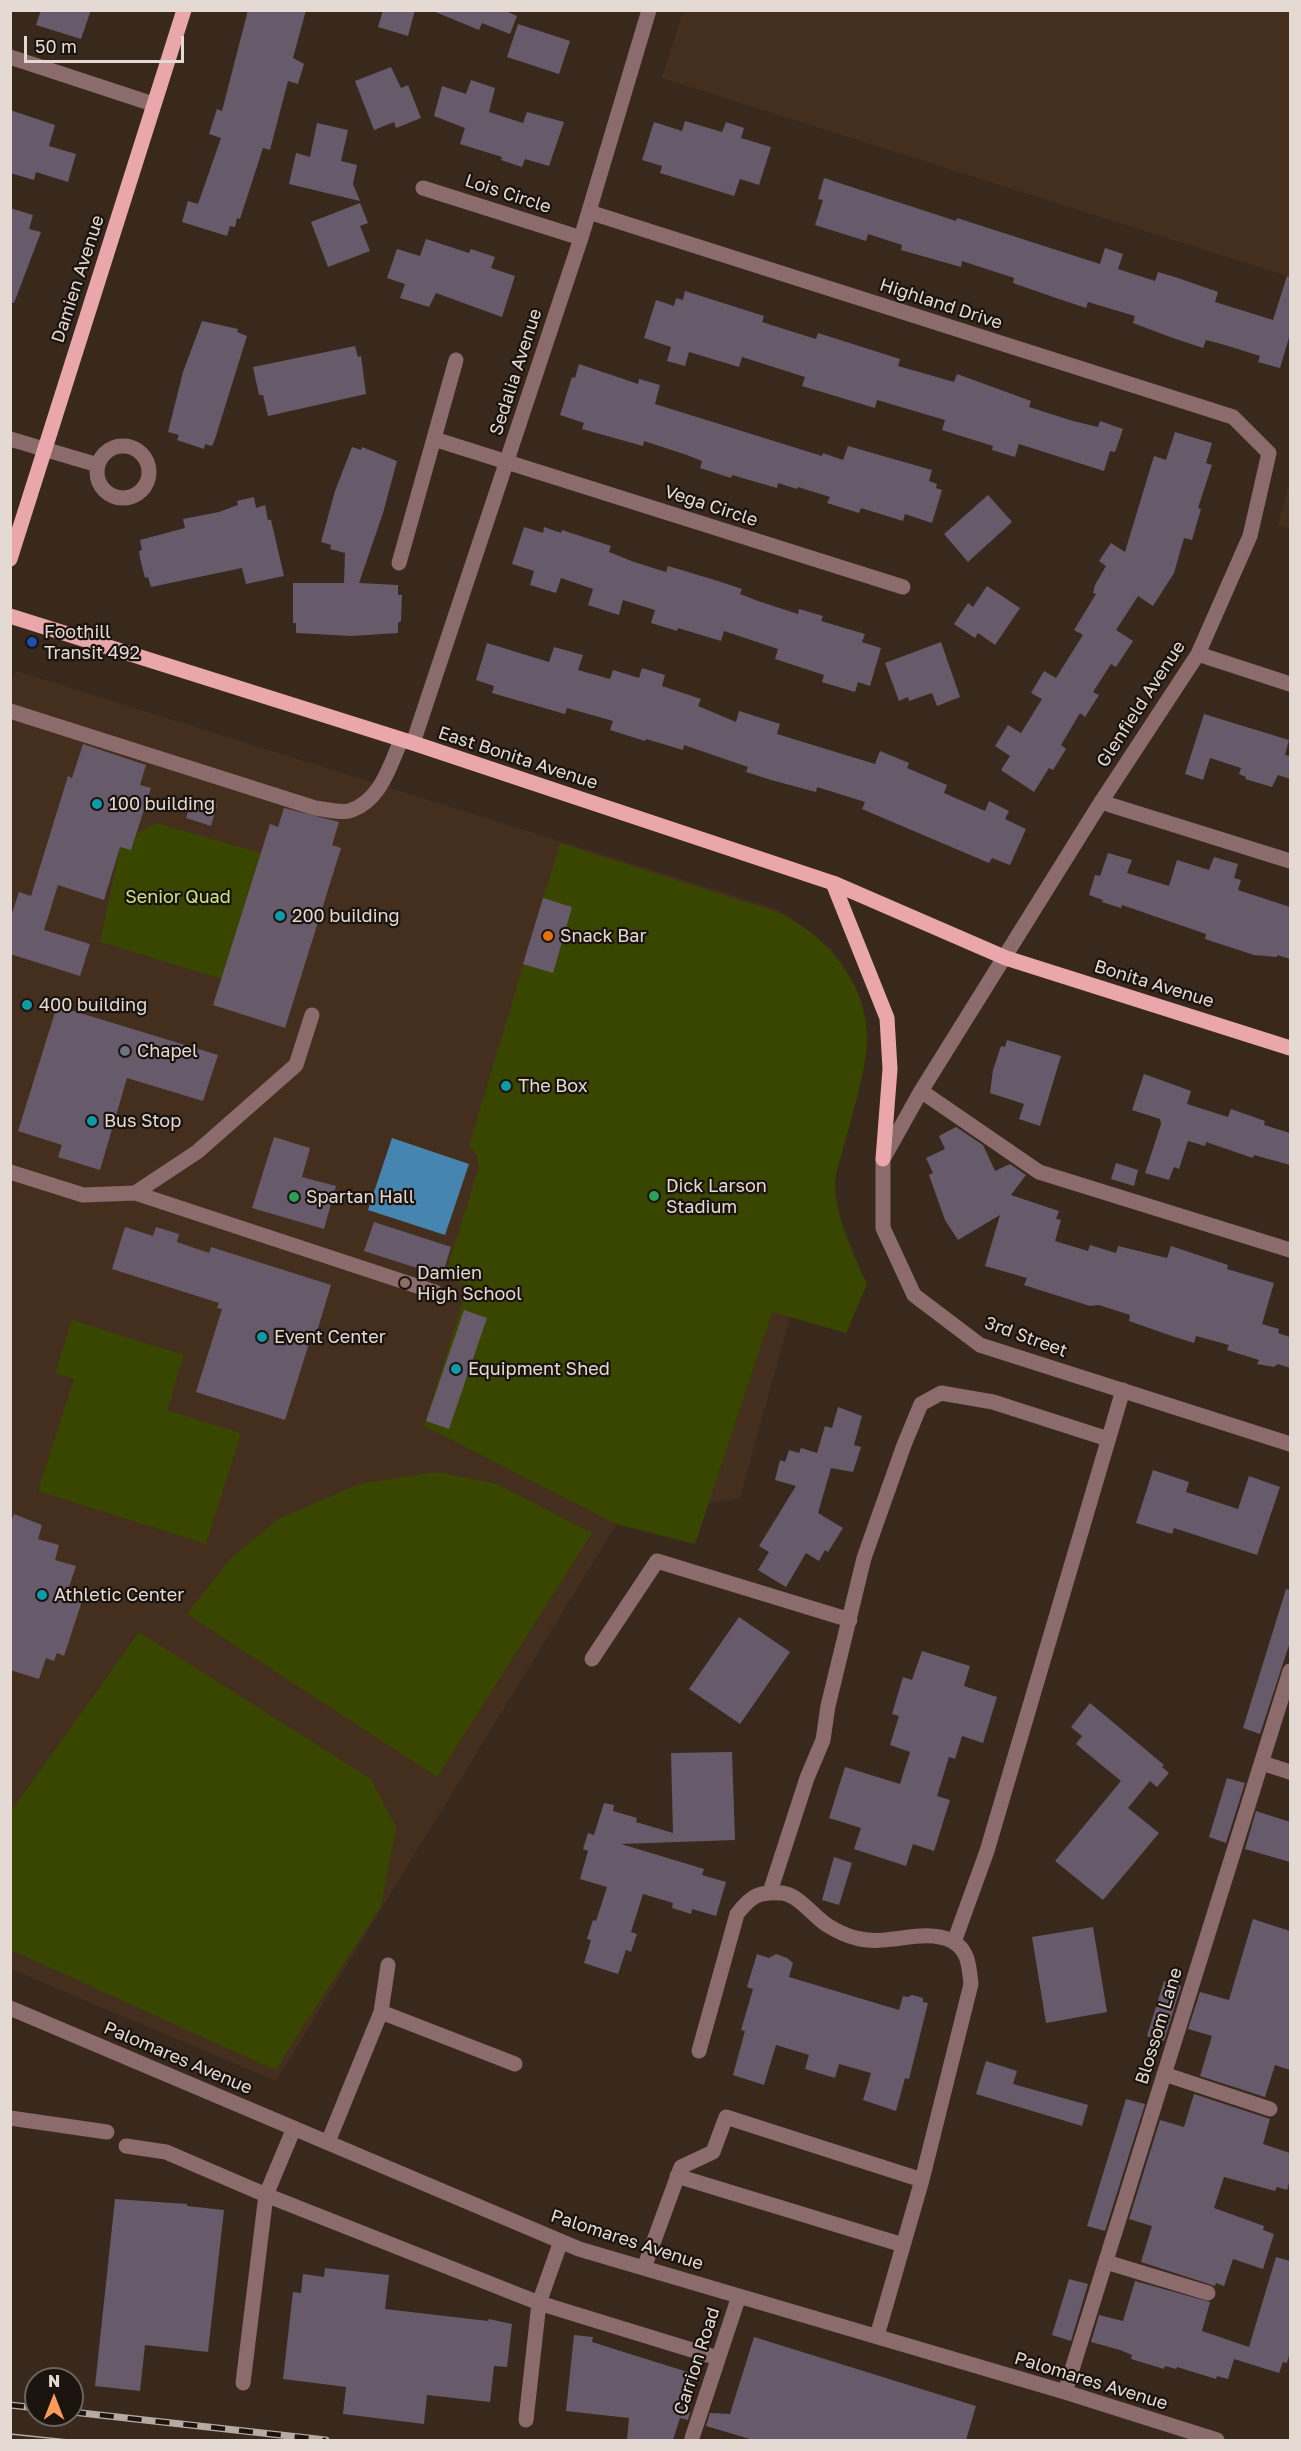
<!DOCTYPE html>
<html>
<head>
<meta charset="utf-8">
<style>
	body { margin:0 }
	#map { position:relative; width:1301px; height:2451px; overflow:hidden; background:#39291d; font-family:"Golos Text",sans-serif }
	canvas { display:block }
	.frame { position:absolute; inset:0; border:12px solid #e5dad3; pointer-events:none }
	.north { position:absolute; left:24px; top:2367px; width:60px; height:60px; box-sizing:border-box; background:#1a130e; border:2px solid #6b635d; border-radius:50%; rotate:0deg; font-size:16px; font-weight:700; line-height:24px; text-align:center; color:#e5dad3 }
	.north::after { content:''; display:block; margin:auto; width:21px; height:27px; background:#fe9b58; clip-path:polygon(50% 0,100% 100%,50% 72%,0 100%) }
	.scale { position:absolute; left:24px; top:36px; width:160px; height:27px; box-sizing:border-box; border:3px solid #e5dad3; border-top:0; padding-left:8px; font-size:18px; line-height:21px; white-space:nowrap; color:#e5dad3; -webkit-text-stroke:4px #1a130e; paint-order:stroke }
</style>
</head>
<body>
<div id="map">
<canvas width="1301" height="2451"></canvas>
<div class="frame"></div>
<div class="north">N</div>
<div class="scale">50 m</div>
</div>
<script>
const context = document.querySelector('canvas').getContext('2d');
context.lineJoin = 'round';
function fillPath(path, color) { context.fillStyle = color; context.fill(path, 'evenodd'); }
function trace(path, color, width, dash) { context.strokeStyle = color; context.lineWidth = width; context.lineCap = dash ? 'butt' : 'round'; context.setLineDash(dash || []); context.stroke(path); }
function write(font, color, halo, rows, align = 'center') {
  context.font = font + ' "Golos Text",sans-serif'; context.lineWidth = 4.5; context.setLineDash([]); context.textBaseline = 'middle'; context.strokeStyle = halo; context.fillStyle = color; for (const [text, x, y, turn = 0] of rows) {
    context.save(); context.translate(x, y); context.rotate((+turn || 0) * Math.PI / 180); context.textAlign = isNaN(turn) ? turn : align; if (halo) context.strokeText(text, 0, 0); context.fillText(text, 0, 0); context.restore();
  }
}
const built = new Path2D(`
	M 683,11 L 1290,11 L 1290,277 L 662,78 Z
	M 1290,481 L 1290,529 L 1278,525 Z
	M 16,671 L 780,910 L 832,949 L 859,1016 L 859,1068 L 740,1498 L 619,1520 L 276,2081 L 11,1969 L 10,687 Z`);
const green = new Path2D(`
	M 156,823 L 261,853 L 222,979 L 100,942 L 120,847 L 131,850 L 137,833 Z
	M 560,843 L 777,912 C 833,938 878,996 865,1061 C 860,1090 851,1120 843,1149 C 841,1159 836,1170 835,1180 C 833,1211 854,1256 867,1284 L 846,1333 L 772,1312 L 695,1544 L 616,1524 L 424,1426 L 468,1285 L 444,1278 L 479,1167 L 477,1156 L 469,1146 Z
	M 72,1320 L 184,1355 L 167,1410 L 241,1433 L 206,1544 L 38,1491 L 74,1379 L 55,1373 Z
	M 437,1472 L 497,1484 L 592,1533 L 437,1777 L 187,1614 L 232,1557 L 280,1518 L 359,1484 Z
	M 139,1632 L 371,1779 L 396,1827 L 381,1906 L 275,2070 L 11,1950 L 11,1811 Z`);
const water = new Path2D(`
	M 392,1138 L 469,1164 L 445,1235 L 368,1210 Z`);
const building = new Path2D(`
	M 41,10 L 91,10 L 81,39 L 36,25 Z
	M 248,10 L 306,10 L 293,58 L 304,64 L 298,84 L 288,81 L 270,150 L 263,148 L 240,219 L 237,218 L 235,227 L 230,226 L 227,236 L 182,222 L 188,201 L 198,204 L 221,138 L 209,134 L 217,109 L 222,111 Z
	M 383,10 L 415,10 L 408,36 L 378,27 Z
	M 453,10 L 503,10 L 517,16 L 510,34 L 482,23 L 479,30 L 433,11 Z
	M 518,24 L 570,41 L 559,74 L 507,57 Z
	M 391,67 L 401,88 L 408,85 L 421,118 L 396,128 L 394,122 L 374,130 L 355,81 Z
	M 471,80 L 495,88 L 489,112 L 523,123 L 527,112 L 564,122 L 549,166 L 525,159 L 522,167 L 501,160 L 502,157 L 460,144 L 465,128 L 434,116 L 442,86 L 466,94 Z
	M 10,110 L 55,125 L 49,146 L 76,154 L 68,182 L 36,172 L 34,180 L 10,173 Z
	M 685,121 L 722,132 L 726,122 L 744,128 L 741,138 L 771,147 L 759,185 L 740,179 L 734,196 L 660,173 L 662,166 L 642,160 L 654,122 L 682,131 Z
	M 317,123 L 348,130 L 341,161 L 357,165 L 353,184 L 360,201 L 289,184 L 296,153 L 310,157 Z
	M 824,178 L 956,221 L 957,218 L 1100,264 L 1105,248 L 1123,254 L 1118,269 L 1155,281 L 1158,272 L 1178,278 L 1218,292 L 1215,302 L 1273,320 L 1287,276 L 1290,277 L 1290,334 L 1280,368 L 1258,362 L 1260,356 L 1225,345 L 1206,340 L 1203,348 L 1173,338 L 1133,323 L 1135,316 L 1108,308 L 1088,302 L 1086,308 L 1056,298 L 1013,283 L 1014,278 L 962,261 L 961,267 L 901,250 L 902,245 L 868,234 L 866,241 L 815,225 L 823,200 L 818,199 Z
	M 360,203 L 368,223 L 360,226 L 370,251 L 328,267 L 311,222 Z
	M 10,208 L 33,215 L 29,229 L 41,232 L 14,303 L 10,302 Z
	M 426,239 L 469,253 L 471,249 L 495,257 L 491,268 L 515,276 L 502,317 L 436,293 L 429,307 L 400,298 L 405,284 L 387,278 L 397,249 L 420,256 Z
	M 685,291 L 764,316 L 762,322 L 787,330 L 816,339 L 818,333 L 900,359 L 898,366 L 954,382 L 957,374 L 1031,401 L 1029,407 L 1073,421 L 1098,427 L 1100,421 L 1123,429 L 1115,452 L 1110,451 L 1104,471 L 1019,444 L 1015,457 L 992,450 L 993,446 L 942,430 L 945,420 L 877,400 L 875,408 L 802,386 L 805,377 L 742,357 L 739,367 L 689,352 L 685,366 L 667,361 L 671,347 L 644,338 L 656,300 L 674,306 L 676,298 L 683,300 Z
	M 202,321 L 238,329 L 237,332 L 247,336 L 215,439 L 212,446 L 205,444 L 204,449 L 177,440 L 179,435 L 168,432 L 183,372 Z
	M 355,346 L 358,357 L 361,356 L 366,394 L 268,416 L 263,395 L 259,395 L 253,367 Z
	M 579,364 L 638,384 L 639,379 L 660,385 L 655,404 L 822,456 L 823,453 L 843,460 L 848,446 L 932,470 L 929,481 L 937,484 L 936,488 L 942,490 L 932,523 L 905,514 L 903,521 L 861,508 L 859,513 L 827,503 L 830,497 L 798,487 L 797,489 L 778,483 L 777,488 L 732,475 L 731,478 L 700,468 L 702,461 L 684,454 L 644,441 L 643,446 L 582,429 L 584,423 L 560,415 L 572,377 L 575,378 Z
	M 1175,432 L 1212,443 L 1206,463 L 1212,465 L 1198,508 L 1201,509 L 1192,540 L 1184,538 L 1174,573 L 1153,606 L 1138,596 L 1116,630 L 1133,641 L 1116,667 L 1111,664 L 1093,692 L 1099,695 L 1085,717 L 1080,713 L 1061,745 L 1066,749 L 1053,770 L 1049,768 L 1034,792 L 1001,770 L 1010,756 L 995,746 L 1008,725 L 1021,733 L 1042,699 L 1031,693 L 1044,671 L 1056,678 L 1083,635 L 1074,630 L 1096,594 L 1093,593 L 1095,585 L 1106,566 L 1099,561 L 1111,543 L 1125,552 L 1154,456 L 1166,460 Z
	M 352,447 L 361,450 L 362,447 L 397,461 L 383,513 L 359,583 L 398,585 L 398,595 L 402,595 L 401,621 L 398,623 L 398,633 L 351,636 L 296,633 L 296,623 L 293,623 L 293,583 L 344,583 L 345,553 L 330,549 L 331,545 L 321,542 L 335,491 Z
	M 988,495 L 1012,522 L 968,562 L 944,534 Z
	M 254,497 L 256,508 L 265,505 L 268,520 L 271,520 L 284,576 L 246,584 L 242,568 L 151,587 L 148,577 L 145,578 L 140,558 L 139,551 L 142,550 L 140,540 L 185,528 L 183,519 L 219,512 L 238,505 L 237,501 Z
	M 524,527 L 543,533 L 544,527 L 561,533 L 562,530 L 611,546 L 609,552 L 634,562 L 666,572 L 668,566 L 718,581 L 742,589 L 740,594 L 758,601 L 798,614 L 799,609 L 823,616 L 821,621 L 865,634 L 862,642 L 881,648 L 870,686 L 858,682 L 855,692 L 822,682 L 824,675 L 775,659 L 778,649 L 724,631 L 721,641 L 678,628 L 677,631 L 651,623 L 655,610 L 623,600 L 619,615 L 588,605 L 593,589 L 561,578 L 556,593 L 530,585 L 534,571 L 512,564 Z
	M 987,586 L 1020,608 L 995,645 L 978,633 L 975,638 L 954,624 L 968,603 L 973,607 Z
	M 941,642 L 960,697 L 937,706 L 932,693 L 909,701 L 908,697 L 899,701 L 885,663 Z
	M 487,643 L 549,662 L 554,647 L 583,655 L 578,670 L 610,679 L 613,670 L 639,678 L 642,668 L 665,675 L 662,686 L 701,699 L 698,706 L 736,722 L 739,711 L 780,724 L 777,734 L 875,764 L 880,751 L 909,763 L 907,768 L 947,785 L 944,793 L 985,811 L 989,801 L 1009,811 L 1005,819 L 1026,829 L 1010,865 L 992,858 L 989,863 L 862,809 L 865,802 L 817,787 L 816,792 L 771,780 L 746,772 L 748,767 L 684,745 L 683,750 L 646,739 L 645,741 L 610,730 L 613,721 L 567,708 L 565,714 L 492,693 L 494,686 L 476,680 Z
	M 1204,714 L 1289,740 L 1285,755 L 1290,756 L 1290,779 L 1278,775 L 1272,787 L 1245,779 L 1246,777 L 1239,774 L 1241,768 L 1210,758 L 1203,780 L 1185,774 Z
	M 83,744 L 146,765 L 140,785 L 151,788 L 131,850 L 120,847 L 104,900 L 58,885 L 44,930 L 90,944 L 80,976 L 10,954 L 10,919 L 19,892 L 31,896 L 68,776 L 72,778 Z
	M 193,797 L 217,805 L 211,826 L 186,818 Z
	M 284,808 L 339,822 L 332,845 L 341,848 L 285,1028 L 213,1005 L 270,824 L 278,827 Z
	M 1108,853 L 1132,860 L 1127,873 L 1169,886 L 1177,860 L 1209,870 L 1214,857 L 1238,864 L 1234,878 L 1241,880 L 1238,890 L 1290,907 L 1290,959 L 1277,955 L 1277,957 L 1254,955 L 1205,939 L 1206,934 L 1122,905 L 1121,908 L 1102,902 L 1103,900 L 1089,895 L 1095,875 L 1100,876 Z
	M 543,898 L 572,907 L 553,973 L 523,964 Z
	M 57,1006 L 218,1055 L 203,1101 L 127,1078 L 100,1170 L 58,1157 L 62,1145 L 18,1131 Z
	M 1007,1040 L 1061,1056 L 1040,1126 L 1019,1119 L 1024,1104 L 990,1093 L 993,1070 L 1001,1046 L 1005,1047 Z
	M 1144,1074 L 1191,1091 L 1187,1104 L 1228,1117 L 1231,1109 L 1265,1121 L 1264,1125 L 1290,1133 L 1290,1165 L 1254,1155 L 1253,1158 L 1206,1142 L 1205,1146 L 1188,1141 L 1179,1169 L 1174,1167 L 1169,1180 L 1145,1173 L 1161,1124 L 1160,1119 L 1132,1110 Z
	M 956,1127 L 983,1145 L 995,1171 L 1010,1164 L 1026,1175 L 1011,1195 L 1059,1211 L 1056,1219 L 1061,1220 L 1055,1241 L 1088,1251 L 1090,1245 L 1116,1253 L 1118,1246 L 1167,1258 L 1171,1246 L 1228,1265 L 1227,1269 L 1274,1283 L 1262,1324 L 1279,1329 L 1278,1333 L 1290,1337 L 1290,1368 L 1278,1364 L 1274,1367 L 1257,1364 L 1259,1360 L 1227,1350 L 1229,1345 L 1196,1336 L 1194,1343 L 1172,1336 L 1129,1321 L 1130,1315 L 1099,1305 L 1090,1306 L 1024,1285 L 1027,1278 L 985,1266 L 1000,1215 L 958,1240 L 945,1220 L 929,1175 L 933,1173 L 926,1158 L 945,1149 L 939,1136 Z
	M 274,1137 L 310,1148 L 302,1177 L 336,1186 L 324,1229 L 252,1208 Z
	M 1116,1163 L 1138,1170 L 1134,1186 L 1111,1179 Z
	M 374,1222 L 451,1247 L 442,1276 L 364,1251 Z
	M 125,1227 L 153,1236 L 156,1227 L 179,1234 L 177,1242 L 209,1253 L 211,1247 L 331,1285 L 315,1338 L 311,1337 L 285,1420 L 196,1392 L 222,1309 L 217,1308 L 219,1303 L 112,1269 Z
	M 464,1310 L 487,1318 L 449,1429 L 426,1421 Z
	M 838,1407 L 862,1416 L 854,1445 L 861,1447 L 853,1472 L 831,1468 L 818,1513 L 843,1528 L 828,1552 L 825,1550 L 819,1561 L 806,1553 L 786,1587 L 758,1570 L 769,1552 L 759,1546 L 796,1486 L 775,1480 L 780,1460 L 785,1462 L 789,1450 L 799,1453 L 801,1448 L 817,1453 L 825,1426 L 832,1428 Z
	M 1153,1470 L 1189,1482 L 1186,1492 L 1238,1509 L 1249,1476 L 1280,1487 L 1257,1555 L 1174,1528 L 1172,1534 L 1136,1523 Z
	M 14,1514 L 42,1525 L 38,1539 L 59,1545 L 55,1560 L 76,1566 L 68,1590 L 75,1592 L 73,1598 L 82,1601 L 64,1656 L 57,1653 L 54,1661 L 46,1658 L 39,1679 L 10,1670 L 10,1525 Z
	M 1286,1589 L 1290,1590 L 1290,1642 L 1260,1734 L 1243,1728 Z
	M 739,1617 L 790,1652 L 740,1724 L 689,1689 Z
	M 922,1651 L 970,1666 L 964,1686 L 997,1697 L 983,1743 L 962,1736 L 955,1759 L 949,1757 L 937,1796 L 950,1800 L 934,1851 L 913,1844 L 906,1866 L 854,1849 L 861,1828 L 829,1818 L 845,1767 L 900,1784 L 910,1752 L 890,1745 L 899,1716 L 892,1714 L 903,1677 L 912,1680 Z
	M 1090,1703 L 1164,1765 L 1162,1767 L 1169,1773 L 1157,1787 L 1150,1781 L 1128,1808 L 1159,1833 L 1103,1900 L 1055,1861 L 1121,1781 L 1076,1744 L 1082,1736 L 1071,1727 Z
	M 732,1752 L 735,1840 L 621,1844 L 704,1869 L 702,1875 L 726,1882 L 716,1916 L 692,1909 L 691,1914 L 672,1908 L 673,1903 L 643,1894 L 631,1932 L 637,1934 L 631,1952 L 626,1950 L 618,1974 L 584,1963 L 591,1940 L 587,1939 L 593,1920 L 596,1921 L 607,1887 L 580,1879 L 588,1851 L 583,1849 L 588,1833 L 594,1835 L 604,1803 L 614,1805 L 613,1811 L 637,1818 L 636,1822 L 673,1833 L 671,1753 Z
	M 1227,1778 L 1245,1783 L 1226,1843 L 1209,1837 Z
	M 1256,1811 L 1290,1822 L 1290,1862 L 1245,1849 Z
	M 834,1857 L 852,1863 L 839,1905 L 822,1900 Z
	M 1253,1919 L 1290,1931 L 1290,2070 L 1275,2065 L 1265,2097 L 1200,2076 L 1212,2036 L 1188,2029 L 1200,1992 L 1229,2000 Z
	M 1093,1927 L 1107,2012 L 1046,2023 L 1032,1937 Z
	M 757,1954 L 769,1958 L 776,1954 L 787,1958 L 793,1963 L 789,1977 L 899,2010 L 903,1996 L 908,1997 L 912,1995 L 923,1998 L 923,2002 L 928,2003 L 909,2079 L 905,2078 L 896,2111 L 863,2100 L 871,2073 L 839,2064 L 835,2078 L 805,2069 L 809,2055 L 776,2045 L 764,2085 L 733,2075 L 745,2031 L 741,2030 L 753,1989 L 747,1987 Z
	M 1164,1981 L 1181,1986 L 1164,2041 L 1147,2036 Z
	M 986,2061 L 1017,2071 L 1013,2084 L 1088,2105 L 1082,2126 L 976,2094 Z
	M 1194,2094 L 1270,2119 L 1263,2144 L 1290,2153 L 1290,2180 L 1287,2190 L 1277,2187 L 1275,2191 L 1224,2177 L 1214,2208 L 1264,2226 L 1263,2230 L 1274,2234 L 1263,2269 L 1233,2259 L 1224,2286 L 1216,2283 L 1215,2286 L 1141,2262 L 1152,2226 L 1129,2219 L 1160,2120 L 1184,2127 Z
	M 1126,2099 L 1145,2104 L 1105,2231 L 1087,2226 Z
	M 115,2199 L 187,2204 L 187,2206 L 224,2210 L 208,2352 L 145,2345 L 140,2391 L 95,2386 Z
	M 1276,2257 L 1290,2261 L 1290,2351 L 1287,2363 L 1283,2362 L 1279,2373 L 1234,2359 L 1228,2379 L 1217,2376 L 1216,2379 L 1177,2367 L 1176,2369 L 1165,2366 L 1164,2369 L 1131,2359 L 1132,2355 L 1120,2350 L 1091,2342 L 1099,2315 L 1123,2321 L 1135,2281 L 1210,2302 L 1202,2331 L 1249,2347 Z
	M 325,2268 L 389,2275 L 385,2309 L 488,2321 L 489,2319 L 512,2324 L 507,2367 L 494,2366 L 490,2402 L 427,2395 L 424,2424 L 343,2414 L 346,2387 L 283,2379 L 293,2292 L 301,2293 L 303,2274 L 324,2277 Z
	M 1069,2279 L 1088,2284 L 1071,2341 L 1052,2335 Z
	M 574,2335 L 593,2337 L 592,2342 L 694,2374 L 682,2412 L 690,2412 L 688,2420 L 680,2418 L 673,2440 L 627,2440 L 629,2418 L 566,2411 Z
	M 754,2337 L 976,2406 L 966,2440 L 753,2440 L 706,2426 L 710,2413 L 730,2414 Z`);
const minor = new Path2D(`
	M 10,57 L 153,104
	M 423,188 L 581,238
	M 589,212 L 1233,417 L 1269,453 L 1250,536 L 1198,654 L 1101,802 L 921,1091 L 883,1159 L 883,1228 L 914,1295 L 980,1345 L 1290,1444
	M 10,439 L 98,465
	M 434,439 L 903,587
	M97 472a26 26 0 1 1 52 0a26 26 0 1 1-52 0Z
	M 399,563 L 456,360
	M 1198,654 L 1290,684
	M 10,711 L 315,808 C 325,809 339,813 349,811 C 380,802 390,766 401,740
	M 413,743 L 581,238 L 649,10
	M 1101,802 L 1290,861
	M 921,1091 L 1039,1172 L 1290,1250
	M 10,1172 L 83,1195 L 135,1193 L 435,1292
	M 135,1193 L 197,1152 L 296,1065 L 312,1015
	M 592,1659 L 657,1561 L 850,1620
	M 1262,1763 L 1290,1772
	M 770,1892 L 807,1778 L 823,1740 L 828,1706 L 864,1558 L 904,1445 L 921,1404 L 941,1393 L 993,1402 L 1108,1439
	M 954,1942 L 987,1851 L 1123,1390
	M 10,2008 L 579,2249 L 1065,2392 L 1217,2440
	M 381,2012 L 515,2064
	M 699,2051 L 737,1914 C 751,1896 759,1891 782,1893 C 799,1895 813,1916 827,1925 C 835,1930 847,1936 856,1938 C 888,1947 922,1927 952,1941 C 969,1950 969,1967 971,1984 L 922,2180
	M 1164,2074 L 1270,2109
	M 10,2118 L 107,2132
	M 328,2142 L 381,2012 L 388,1965
	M 126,2146 L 166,2152 L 266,2195 L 294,2128
	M 677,2176 L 903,2245
	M 1106,2262 L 1208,2293
	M 644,2268 L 681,2167 L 713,2152 L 726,2117 L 922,2180 L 877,2336
	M 243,2383 L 266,2195 L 539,2303 L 561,2241
	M 1065,2392 L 1290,1671
	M 526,2420 L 539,2303 L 718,2358
	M 692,2438 L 739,2296`);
const major = new Path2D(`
	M 10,559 L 184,10
	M 10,616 L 413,743 L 833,883 L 1006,958 L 1290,1048
	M 833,883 L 887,1018 L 890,1069 L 883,1159`);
const tram = new Path2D(`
	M 10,2434 L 68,2440`);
const rail = new Path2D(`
	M 10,2405 L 36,2408
	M 72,2412 L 326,2440`);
const markers = [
	[32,642,6,"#1a4fb4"],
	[97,804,6,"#0f9aa8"],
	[280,916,6,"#0f9aa8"],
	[548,936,6,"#e8710a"],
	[27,1005,6,"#0f9aa8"],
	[125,1051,6,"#6b7280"],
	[506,1086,6,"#0f9aa8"],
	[92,1121,6,"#0f9aa8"],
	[654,1196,6,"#2e9e5b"],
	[294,1197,6,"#2e9e5b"],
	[405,1283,6,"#8d6e63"],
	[262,1337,6,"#0f9aa8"],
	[456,1369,6,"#0f9aa8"],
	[42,1595,6,"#0f9aa8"]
];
const streetNames = [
	["Lois Circle",508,194,18],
	["Damien Avenue",78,279,-72],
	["Highland Drive",941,304,18],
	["Sedalia Avenue",516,372,-72],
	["Vega Circle",711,506,18],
	["Glenfield Avenue",1141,704,-57],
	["East Bonita Avenue",518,758,18],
	["Bonita Avenue",1154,984,17],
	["3rd Street",1026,1337,20],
	["Blossom Lane",1159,2026,-73],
	["Palomares Avenue",178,2058,23],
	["Palomares Avenue",627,2240,18],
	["Carrion Road",697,2361,-72],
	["Palomares Avenue",1091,2381,17]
];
const poiNames = [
	["Foothill",44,632],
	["Transit 492",44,653],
	["100 building",109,804],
	["200 building",292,916],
	["Snack Bar",560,936],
	["400 building",39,1005],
	["Chapel",137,1051],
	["The Box",518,1086],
	["Bus Stop",104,1121],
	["Dick Larson",666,1186],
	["Stadium",666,1207],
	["Spartan Hall",306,1197],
	["Damien",417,1273],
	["High School",417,1294],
	["Event Center",274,1337],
	["Equipment Shed",468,1369],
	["Athletic Center",54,1595]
];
const parkNames = [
	["Senior Quad",178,897]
];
fillPath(built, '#442f1e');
fillPath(green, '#394600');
fillPath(water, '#4685b0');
fillPath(building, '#675a6b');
trace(minor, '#8b6b6c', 15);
trace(major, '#eaa7ab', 15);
trace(tram, '#b6aaa2', 1.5);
trace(rail, '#b6aaa2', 7);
trace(rail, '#1a130e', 4.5, [14]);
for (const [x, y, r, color] of markers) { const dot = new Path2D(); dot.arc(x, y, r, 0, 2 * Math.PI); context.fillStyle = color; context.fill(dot); trace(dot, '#1a130e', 2); }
write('18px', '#e5dad3', '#1a130e', streetNames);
write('18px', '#e5dad3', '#1a130e', poiNames, 'left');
write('18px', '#cce486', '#1a130e', parkNames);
</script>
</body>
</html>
